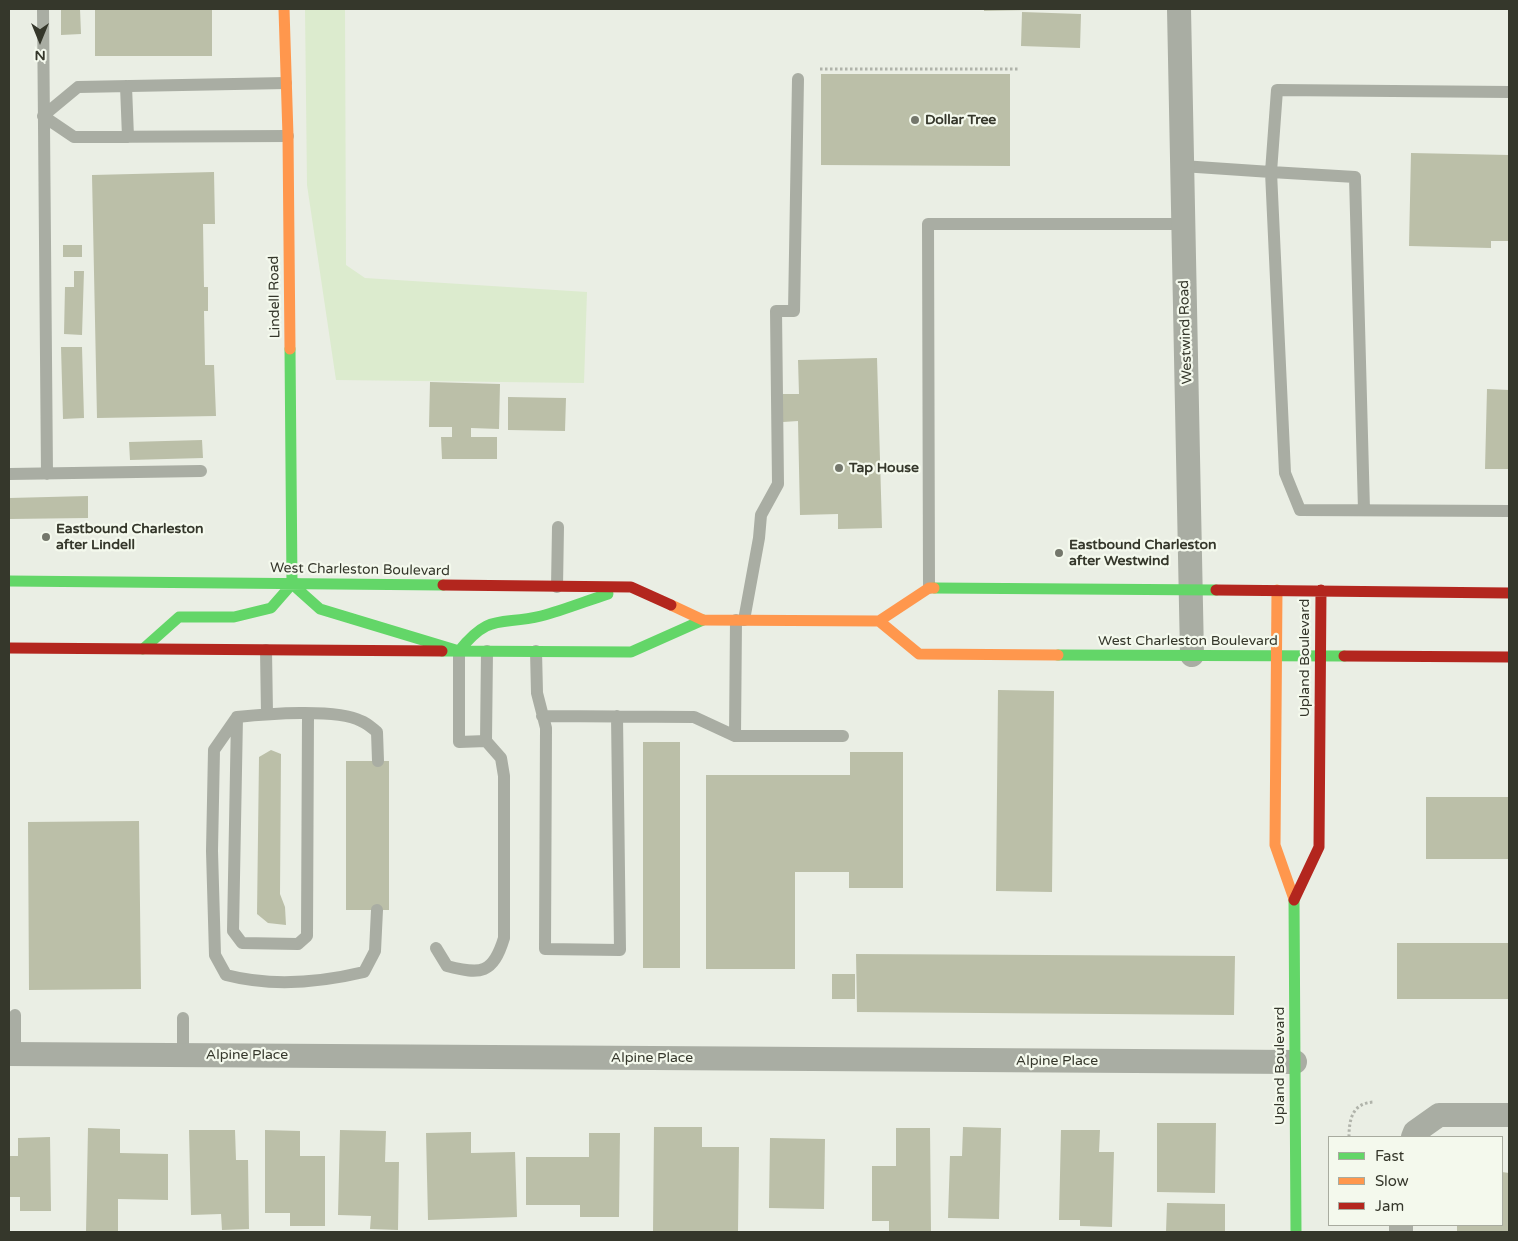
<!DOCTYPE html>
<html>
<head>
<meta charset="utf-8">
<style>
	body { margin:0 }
	#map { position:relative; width:1518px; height:1241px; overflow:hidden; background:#eaeee4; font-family:"Varela Round",sans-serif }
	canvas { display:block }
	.frame { position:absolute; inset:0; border:10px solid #35372b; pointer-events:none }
	.legend { position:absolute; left:1328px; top:1136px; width:175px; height:90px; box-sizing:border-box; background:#f4f9ed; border:1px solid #a8ab9f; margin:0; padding:6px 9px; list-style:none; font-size:15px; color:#35372b }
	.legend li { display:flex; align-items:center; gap:10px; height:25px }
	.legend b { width:25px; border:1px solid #a8ab9f }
	.north { position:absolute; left:15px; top:15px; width:50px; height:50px; -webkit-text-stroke:4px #f4f9ed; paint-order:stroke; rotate:180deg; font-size:14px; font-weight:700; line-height:20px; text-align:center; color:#35372b }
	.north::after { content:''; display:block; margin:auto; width:18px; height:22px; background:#35372b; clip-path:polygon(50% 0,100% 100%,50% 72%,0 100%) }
</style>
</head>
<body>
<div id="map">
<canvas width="1518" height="1241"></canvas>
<div class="frame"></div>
<ul class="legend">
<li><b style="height:6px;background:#63d668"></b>Fast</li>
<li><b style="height:6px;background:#ff974d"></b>Slow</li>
<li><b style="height:6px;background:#b3261e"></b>Jam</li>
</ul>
<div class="north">N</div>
</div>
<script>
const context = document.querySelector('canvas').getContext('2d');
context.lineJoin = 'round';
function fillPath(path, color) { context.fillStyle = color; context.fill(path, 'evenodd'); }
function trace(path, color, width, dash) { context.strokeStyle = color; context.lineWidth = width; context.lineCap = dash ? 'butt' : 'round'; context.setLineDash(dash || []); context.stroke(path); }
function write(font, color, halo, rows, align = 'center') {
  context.font = font + ' "Varela Round",sans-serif'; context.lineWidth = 4.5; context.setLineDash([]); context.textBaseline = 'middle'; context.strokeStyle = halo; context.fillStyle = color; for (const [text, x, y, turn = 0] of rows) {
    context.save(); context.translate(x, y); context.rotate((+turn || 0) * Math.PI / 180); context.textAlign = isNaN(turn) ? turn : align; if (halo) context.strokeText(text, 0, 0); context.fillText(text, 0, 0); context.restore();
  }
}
const sand = new Path2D(`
	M 305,9 L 345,9 L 346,265 L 365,278 L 587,292 L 584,383 L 336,380 L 307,185 Z`);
const building = new Path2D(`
	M 61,9 L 80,9 L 81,34 L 61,35 Z
	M 95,9 L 212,9 L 212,56 L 95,56 Z
	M 984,9 L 1028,9 L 1028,10 L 984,11 Z
	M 1022,12 L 1081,14 L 1080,48 L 1021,46 Z
	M 821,74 L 1010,74 L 1010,166 L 821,165 Z
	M 1411,153 L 1509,155 L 1509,241 L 1491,241 L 1491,248 L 1409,246 Z
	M 214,172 L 215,224 L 203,224 L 204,287 L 208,287 L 208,311 L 204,311 L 205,365 L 214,365 L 216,416 L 97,418 L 92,175 Z
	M 63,245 L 82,245 L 82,257 L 63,257 Z
	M 74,271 L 84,271 L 82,335 L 64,334 L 65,287 L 74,287 Z
	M 61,347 L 82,347 L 84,418 L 63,419 Z
	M 877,358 L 882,528 L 838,529 L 838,514 L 800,515 L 798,421 L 783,422 L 782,394 L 799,394 L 798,360 Z
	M 430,382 L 500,384 L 499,429 L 471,428 L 471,437 L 497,437 L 497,459 L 442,459 L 441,437 L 452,437 L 452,427 L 429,427 Z
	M 1487,389 L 1509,390 L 1509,469 L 1485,469 Z
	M 508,397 L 566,398 L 565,431 L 508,430 Z
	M 202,440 L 203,458 L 130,460 L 129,442 Z
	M 88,496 L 88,518 L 9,519 L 9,498 Z
	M 998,690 L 1054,691 L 1052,892 L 996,891 Z
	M 643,742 L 680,742 L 680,968 L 643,968 Z
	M 271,750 L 281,754 L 280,894 L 285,907 L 286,925 L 268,923 L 257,914 L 259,757 Z
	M 850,752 L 903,752 L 903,888 L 849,888 L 849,872 L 795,872 L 795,969 L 706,969 L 706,775 L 850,775 Z
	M 346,761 L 389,761 L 389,910 L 346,910 Z
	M 1426,797 L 1509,797 L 1509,859 L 1426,859 Z
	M 139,821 L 141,989 L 29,990 L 28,822 Z
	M 1397,943 L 1509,943 L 1509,999 L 1397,999 Z
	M 856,954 L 1235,956 L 1234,1015 L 857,1012 Z
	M 832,974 L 855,974 L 855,999 L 832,999 Z
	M 1157,1123 L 1216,1123 L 1215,1193 L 1157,1192 Z
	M 654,1127 L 702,1127 L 702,1147 L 739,1147 L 738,1232 L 653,1232 Z
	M 963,1127 L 1001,1128 L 999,1219 L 948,1218 L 950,1156 L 962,1156 Z
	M 88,1128 L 120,1129 L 120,1153 L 168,1154 L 168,1200 L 118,1199 L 118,1232 L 86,1232 Z
	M 896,1128 L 930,1128 L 931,1232 L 889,1232 L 889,1221 L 872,1221 L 872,1166 L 896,1166 Z
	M 189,1130 L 235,1130 L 236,1160 L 248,1160 L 249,1229 L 222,1230 L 221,1214 L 191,1215 Z
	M 265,1130 L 300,1131 L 300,1156 L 325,1156 L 325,1226 L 290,1226 L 290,1213 L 265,1213 Z
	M 340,1130 L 386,1131 L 385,1162 L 399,1162 L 398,1230 L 370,1229 L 371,1216 L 338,1215 Z
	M 1061,1130 L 1100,1130 L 1099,1152 L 1114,1152 L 1112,1227 L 1080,1226 L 1080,1220 L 1059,1220 Z
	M 471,1132 L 471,1153 L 515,1152 L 517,1217 L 428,1220 L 426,1133 Z
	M 589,1133 L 620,1133 L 619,1217 L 580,1217 L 580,1205 L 526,1205 L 526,1157 L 589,1157 Z
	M 50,1137 L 51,1211 L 20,1211 L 20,1197 L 9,1197 L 9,1156 L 18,1156 L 18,1138 Z
	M 770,1138 L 825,1139 L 824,1209 L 769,1208 Z
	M 1502,1172 L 1509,1173 L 1509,1232 L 1457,1232 L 1457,1225 L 1502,1225 Z
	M 1167,1203 L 1225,1204 L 1225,1232 L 1166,1232 Z`);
const path = new Path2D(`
	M 820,69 L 1020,69
	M 1349,1137 C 1349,1118 1353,1103 1374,1102`);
const lane = new Path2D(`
	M 43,9 L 47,474
	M 126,86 L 128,137
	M 43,116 L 78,87 L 286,83
	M 43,116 L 74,137 L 288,136
	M 1182,166 L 1271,172 L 1285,473 L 1300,510 L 1509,511
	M 9,474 L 201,471
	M 1364,510 L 1355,177 L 1271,172 L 1277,90 L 1509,92
	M 557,587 L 558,527
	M 929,588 L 928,224 L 1182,224
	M 744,620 L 759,538 L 761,515 L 778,484 L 776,311 L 794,311 L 798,79
	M 266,650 L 267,714
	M 459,651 L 459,742 L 486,741
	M 536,651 L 537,693 L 546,728 L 545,949 L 620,950 L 617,716
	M 308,715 L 307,936 L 298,944 L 242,943 L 233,931 L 237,717 C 265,714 337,708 361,721 C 367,723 372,728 377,732 L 378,761
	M 542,716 L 694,717 L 735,736 L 843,736
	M 237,717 L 214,750 L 212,851 L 215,955 L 226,975 C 272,987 318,983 364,972 L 375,951 L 377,910
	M 735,736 L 736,620
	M 436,948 L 447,966 C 481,975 493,974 504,938 L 504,776 L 501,758 L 486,741 L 487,651
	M 15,1015 L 15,1054
	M 183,1018 L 183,1055`);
const street = new Path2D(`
	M 1179,9 L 1192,655
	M 9,1054 L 1295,1062
	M 1413,1137 L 1415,1132 L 1439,1115 L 1509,1115
	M 1401,1232 L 1401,1225`);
const fast = new Path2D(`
	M 290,349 L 292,584
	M 9,581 L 443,585
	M 292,584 L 320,609 L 459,651 C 490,612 500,626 541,616 C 564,610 586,601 608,594
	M 934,588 L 1216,590
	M 143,649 L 179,617 L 234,617 L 271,608 L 292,584
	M 442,651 L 631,652 L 703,620
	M 1058,655 L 1344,656
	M 1294,899 L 1296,1232`);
const slow = new Path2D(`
	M 284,9 L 288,136 L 290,349
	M 1277,590 L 1275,845 L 1294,899
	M 671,605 L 703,620 L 879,621 L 929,588 L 934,588
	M 879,621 L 919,654 L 1058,655`);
const jam = new Path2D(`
	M 443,585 L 631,587 L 671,605
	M 1216,590 L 1509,593
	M 9,648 L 442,651
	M 1344,656 L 1509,657
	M 1294,900 L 1319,847 L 1321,590`);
const markers = [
	[915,120,5,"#74776c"],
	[839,468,5,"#74776c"],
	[46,537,5,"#74776c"],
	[1059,553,5,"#74776c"]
];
const poiNames = [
	["Dollar Tree",925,120],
	["Tap House",849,468],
	["Eastbound Charleston",56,529],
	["after Lindell",56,545],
	["Eastbound Charleston",1069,545],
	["after Westwind",1069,561]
];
const streetNames = [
	["Lindell Road",275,297,-91],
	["Westwind Road",1186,332,-92],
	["West Charleston Boulevard",360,570,1],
	["West Charleston Boulevard",1188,641],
	["Upland Boulevard",1305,658,-90],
	["Alpine Place",247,1055],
	["Alpine Place",652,1058],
	["Alpine Place",1057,1061],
	["Upland Boulevard",1280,1066,-90]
];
fillPath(sand, '#dcebce');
fillPath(building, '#bbbfa8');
trace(path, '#b0b3aa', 3, [2.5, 2.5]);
trace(lane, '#a9ada3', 12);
trace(street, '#a9ada3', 24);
trace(fast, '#63d668', 11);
trace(slow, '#ff974d', 11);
trace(jam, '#b3261e', 11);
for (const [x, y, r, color] of markers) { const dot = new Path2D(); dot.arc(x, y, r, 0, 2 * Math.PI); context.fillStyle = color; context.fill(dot); trace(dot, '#f4f9ed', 2); }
write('bold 14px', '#35372b', '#f4f9ed', poiNames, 'left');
write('14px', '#35372b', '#f4f9ed', streetNames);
</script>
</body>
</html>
